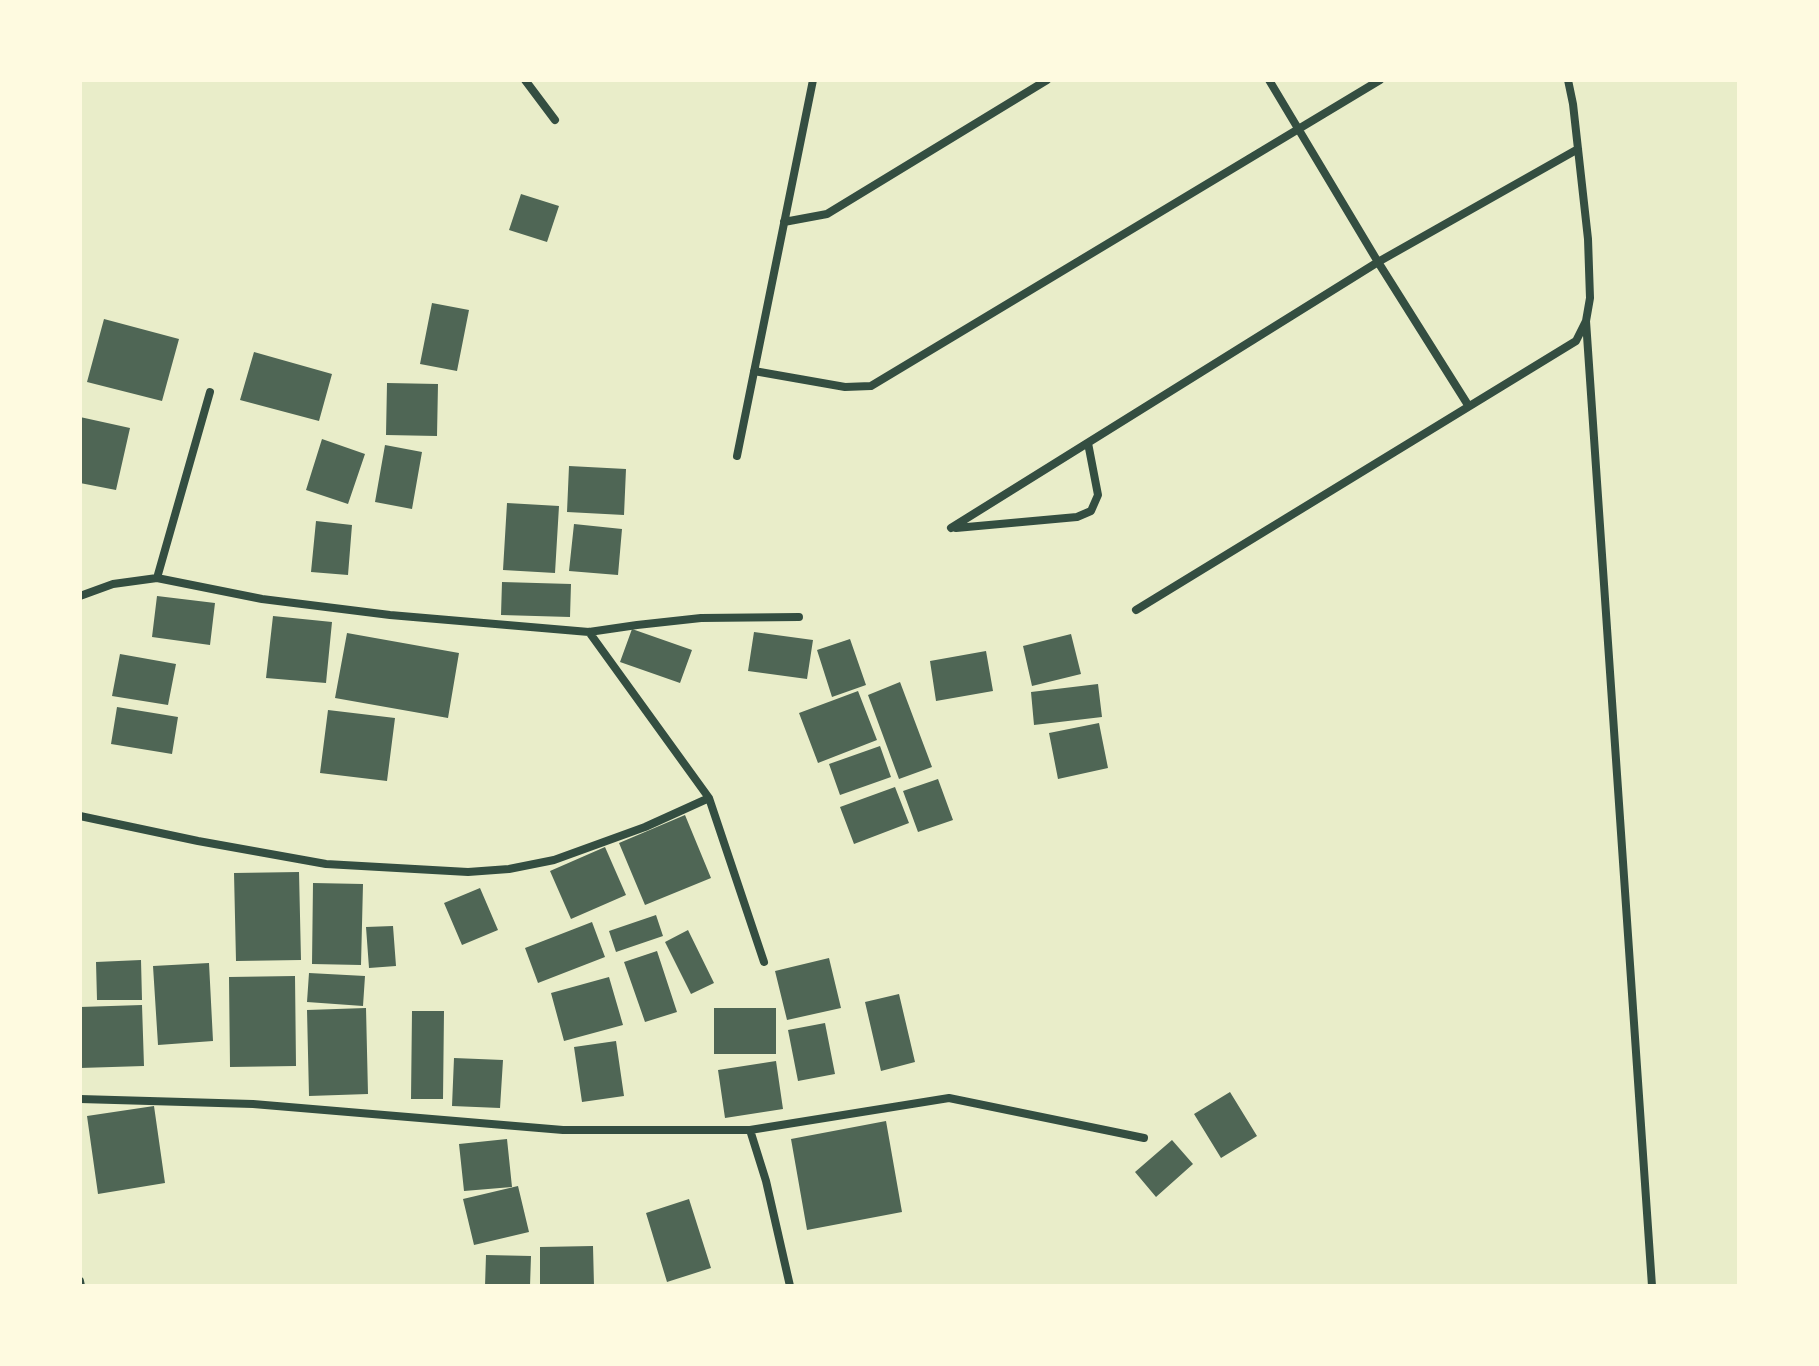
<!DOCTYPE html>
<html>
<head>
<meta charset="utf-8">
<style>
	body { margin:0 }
	#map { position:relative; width:1819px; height:1366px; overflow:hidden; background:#e9edc9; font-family:Overpass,sans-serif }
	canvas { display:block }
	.frame { position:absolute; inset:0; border:82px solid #fefae0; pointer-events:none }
</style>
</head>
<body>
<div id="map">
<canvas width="1819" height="1366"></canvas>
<div class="frame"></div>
</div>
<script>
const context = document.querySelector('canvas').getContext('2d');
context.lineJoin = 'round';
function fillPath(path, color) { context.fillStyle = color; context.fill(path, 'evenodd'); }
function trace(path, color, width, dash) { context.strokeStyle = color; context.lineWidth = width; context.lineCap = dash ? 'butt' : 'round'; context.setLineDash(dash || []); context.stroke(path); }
const building = new Path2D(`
	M 521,194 L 559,206 L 547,242 L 509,230 Z
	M 432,303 L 469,310 L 457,371 L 420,364 Z
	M 104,319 L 179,339 L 162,401 L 87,382 Z
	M 254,352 L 332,374 L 319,421 L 240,400 Z
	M 387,383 L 438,384 L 437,436 L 386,435 Z
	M 80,417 L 130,428 L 116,490 L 80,483 Z
	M 322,439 L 365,454 L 348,504 L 306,490 Z
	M 385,445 L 422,452 L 412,509 L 375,502 Z
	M 569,466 L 626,469 L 624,515 L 567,512 Z
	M 507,503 L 559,506 L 555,573 L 503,570 Z
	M 316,521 L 352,525 L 348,575 L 311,572 Z
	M 574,524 L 622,529 L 618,575 L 569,571 Z
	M 502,582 L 571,584 L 570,617 L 501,615 Z
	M 157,596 L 215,603 L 210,645 L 152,637 Z
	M 273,616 L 332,622 L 326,683 L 266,678 Z
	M 632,629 L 692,650 L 680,683 L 620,662 Z
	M 754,632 L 813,640 L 807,679 L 748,671 Z
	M 347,633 L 459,653 L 448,718 L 335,698 Z
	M 1071,634 L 1081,674 L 1032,686 L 1023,646 Z
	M 850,639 L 866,685 L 832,697 L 817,650 Z
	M 986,651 L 993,691 L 936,701 L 930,661 Z
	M 120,654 L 176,664 L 168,705 L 112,696 Z
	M 900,682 L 932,767 L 899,779 L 868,695 Z
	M 1098,684 L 1102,717 L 1034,725 L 1031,692 Z
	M 858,691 L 877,740 L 818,763 L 799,713 Z
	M 117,707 L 178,717 L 172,754 L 111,744 Z
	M 328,710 L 395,718 L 387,781 L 320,773 Z
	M 1099,723 L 1108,768 L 1058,779 L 1049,733 Z
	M 880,746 L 891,777 L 840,795 L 829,764 Z
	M 938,779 L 953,820 L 918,832 L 903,791 Z
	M 895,787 L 909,823 L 854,844 L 840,807 Z
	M 685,815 L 711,878 L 645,905 L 619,843 Z
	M 605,847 L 626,895 L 571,919 L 550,871 Z
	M 299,872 L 301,960 L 236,961 L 234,873 Z
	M 313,883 L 363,884 L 361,965 L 312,964 Z
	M 480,888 L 498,930 L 462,945 L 444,903 Z
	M 656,915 L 663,936 L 616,952 L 609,931 Z
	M 592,922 L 605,957 L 538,983 L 525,948 Z
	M 393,926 L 396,966 L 369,968 L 366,927 Z
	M 688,930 L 714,983 L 691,994 L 665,942 Z
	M 657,951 L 677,1012 L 645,1022 L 624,962 Z
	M 829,958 L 841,1008 L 787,1020 L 775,971 Z
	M 141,960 L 142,1000 L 97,1000 L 96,962 Z
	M 209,963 L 213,1041 L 158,1045 L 153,966 Z
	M 309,973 L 365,976 L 363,1006 L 307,1002 Z
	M 295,976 L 296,1066 L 230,1067 L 229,977 Z
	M 609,977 L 623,1025 L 564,1041 L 551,993 Z
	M 899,994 L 915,1062 L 881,1071 L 865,1002 Z
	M 142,1005 L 144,1066 L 80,1068 L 80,1007 Z
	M 366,1008 L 368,1094 L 309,1096 L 307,1010 Z
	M 714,1008 L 776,1008 L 776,1054 L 714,1054 Z
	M 412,1011 L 444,1011 L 443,1099 L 411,1099 Z
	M 825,1023 L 835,1074 L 798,1081 L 788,1030 Z
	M 616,1041 L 624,1096 L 582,1102 L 574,1047 Z
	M 454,1058 L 503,1060 L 500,1108 L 452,1106 Z
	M 776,1061 L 783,1109 L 725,1118 L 718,1070 Z
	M 1230,1092 L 1257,1136 L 1221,1158 L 1194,1114 Z
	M 154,1106 L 165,1183 L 98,1194 L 87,1116 Z
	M 886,1121 L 902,1212 L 807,1230 L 791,1139 Z
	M 507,1139 L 512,1187 L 464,1191 L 459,1144 Z
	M 1172,1140 L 1193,1164 L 1156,1197 L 1135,1172 Z
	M 518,1186 L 529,1232 L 474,1245 L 463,1199 Z
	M 689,1199 L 711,1268 L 667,1282 L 646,1213 Z
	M 593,1246 L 594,1286 L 540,1286 L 540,1247 Z
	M 486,1255 L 531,1256 L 530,1286 L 485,1286 Z`);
const minor = new Path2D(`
	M 525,80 L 555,120
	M 1269,80 L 1378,262 L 1468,405
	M 784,222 L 827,214 L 1047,80
	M 1586,321 L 1652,1286
	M 754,371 L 845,387 L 871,386 L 1380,80
	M 737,456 L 813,80
	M 951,528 L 1378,262 L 1578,149
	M 956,528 L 1077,517 L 1091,511 L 1098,495 L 1088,443
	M 157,578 L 210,392
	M 80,596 L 113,584 L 157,578 L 262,599 L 390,615 L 589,632 L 637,625 L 701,618 L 799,617
	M 1136,610 L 1576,341 L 1586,321 L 1590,298 L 1588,239 L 1573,104 L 1568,80
	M 589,632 L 709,798 L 764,962
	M 80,816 L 198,841 L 326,864 L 468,872 L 509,869 L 554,860 L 645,827 L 709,798
	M 80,1099 L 253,1104 L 563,1130 L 750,1130 L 949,1098 L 1144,1138
	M 750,1130 L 766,1181 L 790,1286
	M 80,1281 L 81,1286`);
fillPath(building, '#4f6655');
trace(minor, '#344e41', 8);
</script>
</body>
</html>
